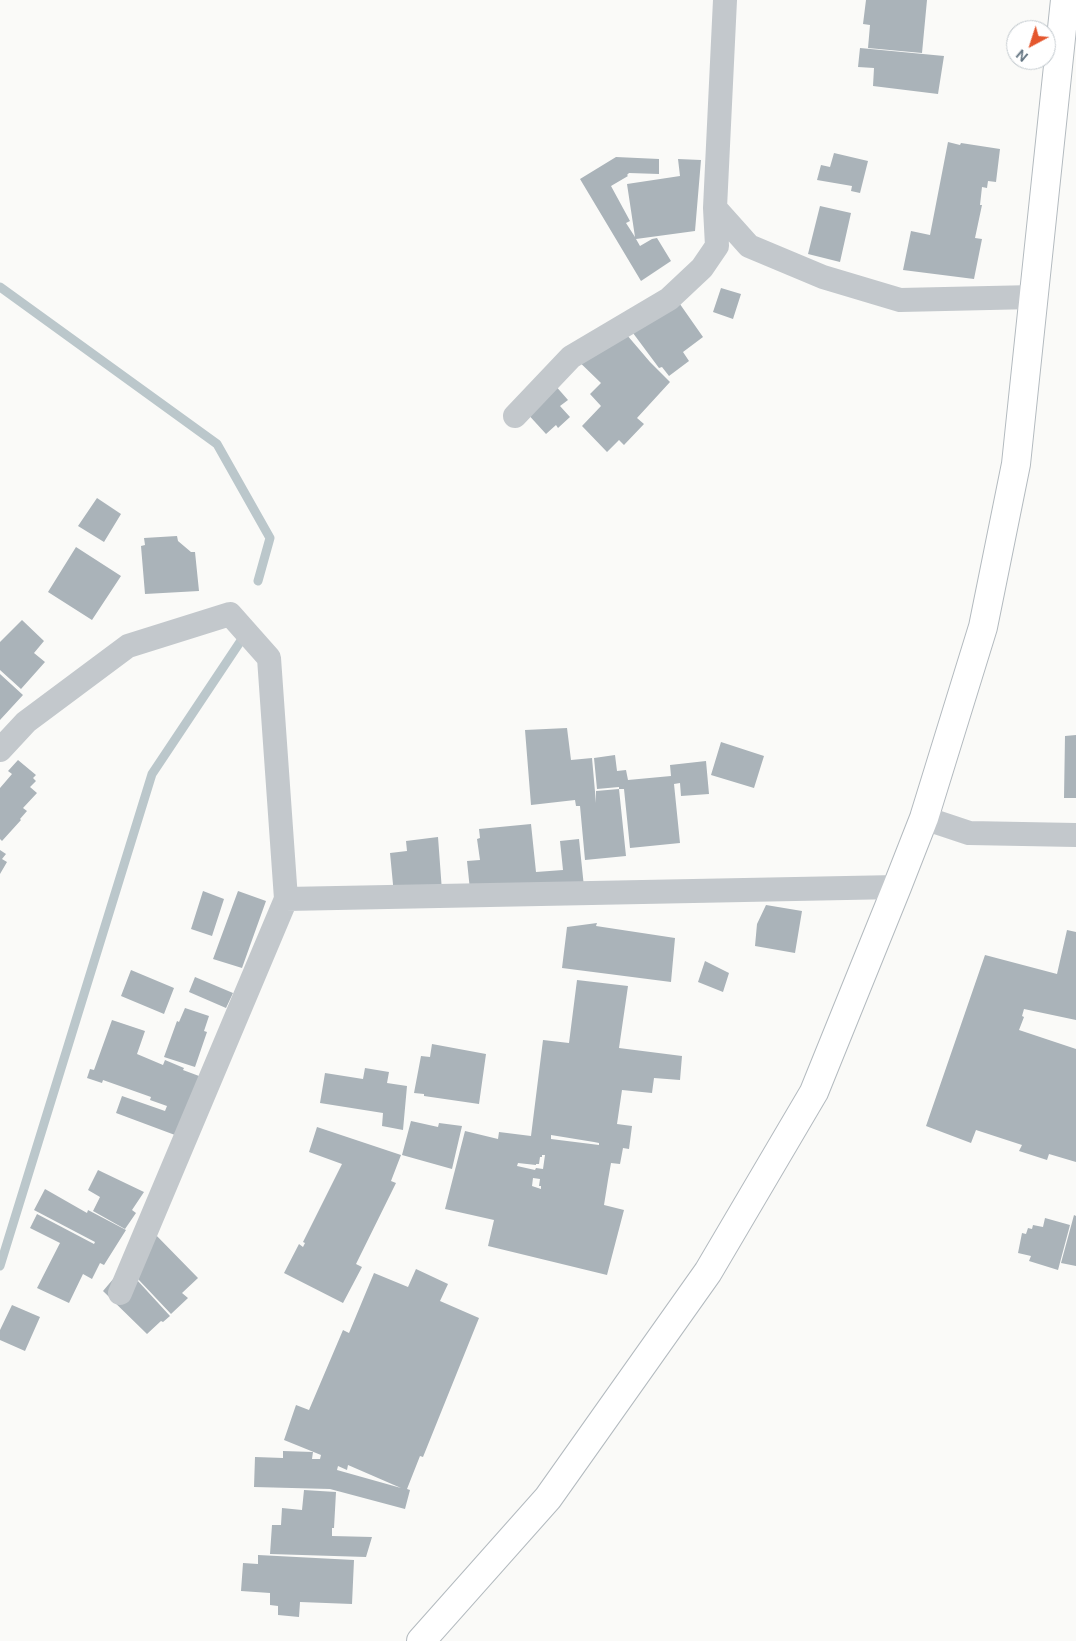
<!DOCTYPE html>
<html>
<head>
<meta charset="utf-8">
<style>
	body { margin:0 }
	#map { position:relative; width:1076px; height:1641px; overflow:hidden; background:#fafaf8; font-family:"DM Sans",sans-serif }
	canvas { display:block }
	.north { position:absolute; left:1006px; top:20px; width:50px; height:50px; box-sizing:border-box; background:#fff; border:1px solid #c1c8cd; border-radius:50%; rotate:220deg; font-size:14px; font-weight:700; line-height:20px; text-align:center; color:#657683 }
	.north::after { content:''; display:block; margin:auto; width:18px; height:22px; background:#e4572e; clip-path:polygon(50% 0,100% 100%,50% 72%,0 100%) }
</style>
</head>
<body>
<div id="map">
<canvas width="1076" height="1641"></canvas>
<div class="north">N</div>
</div>
<script>
const context = document.querySelector('canvas').getContext('2d');
context.lineJoin = 'round';
function trace(path, color, width, dash) { context.strokeStyle = color; context.lineWidth = width; context.lineCap = dash ? 'butt' : 'round'; context.setLineDash(dash || []); context.stroke(path); }
function fillPath(path, color) { context.fillStyle = color; context.fill(path, 'evenodd'); }
const stream = new Path2D(`
	M 0,287 L 217,444 L 270,538 L 258,581
	M 0,1266 L 152,774 L 242,639`);
const building = new Path2D(`
	M 866,0 L 927,0 L 922,53 L 868,48 L 870,25 L 863,24 Z
	M 860,48 L 944,56 L 938,94 L 873,86 L 874,68 L 858,67 Z
	M 948,142 L 960,145 L 961,143 L 1000,149 L 996,182 L 988,181 L 987,188 L 982,187 L 980,205 L 982,205 L 975,238 L 982,239 L 974,279 L 903,270 L 911,231 L 930,235 Z
	M 834,153 L 868,161 L 860,193 L 851,191 L 852,186 L 817,180 L 821,165 L 830,167 Z
	M 616,157 L 659,159 L 659,174 L 629,173 L 627,175 L 628,176 L 611,186 L 630,221 L 626,223 L 635,237 L 627,184 L 680,176 L 678,159 L 701,160 L 695,231 L 636,239 L 640,246 L 652,239 L 657,238 L 671,261 L 641,281 L 580,179 Z
	M 820,206 L 851,213 L 840,262 L 808,254 Z
	M 721,288 L 741,294 L 733,319 L 713,312 Z
	M 675,297 L 703,337 L 683,352 L 689,361 L 669,376 L 662,367 L 659,368 L 630,329 Z
	M 615,321 L 650,362 L 670,382 L 637,418 L 644,424 L 624,445 L 619,440 L 607,452 L 582,426 L 601,406 L 590,394 L 601,383 L 569,352 Z
	M 554,384 L 568,400 L 560,406 L 570,417 L 558,428 L 556,425 L 546,434 L 525,411 Z
	M 97,498 L 121,514 L 104,542 L 78,526 Z
	M 177,536 L 178,541 L 191,552 L 195,552 L 199,591 L 145,594 L 141,546 L 145,545 L 144,538 Z
	M 76,547 L 121,576 L 92,620 L 48,592 Z
	M 22,620 L 44,641 L 34,653 L 45,662 L 21,689 L 0,670 L 0,642 Z
	M 0,674 L 23,695 L 0,720 Z
	M 567,728 L 571,760 L 592,758 L 596,803 L 596,791 L 619,789 L 626,856 L 585,860 L 580,806 L 576,806 L 575,800 L 531,805 L 525,730 Z
	M 1076,735 L 1076,798 L 1064,798 L 1065,736 Z
	M 721,742 L 764,756 L 754,788 L 711,775 Z
	M 615,755 L 617,771 L 626,770 L 628,780 L 671,776 L 670,765 L 706,761 L 709,794 L 681,796 L 680,783 L 674,784 L 680,843 L 630,848 L 624,789 L 619,789 L 619,787 L 597,789 L 594,758 Z
	M 18,760 L 36,775 L 33,778 L 36,781 L 30,787 L 37,793 L 23,808 L 27,811 L 20,819 L 21,820 L 2,841 L 0,839 L 0,788 L 12,774 L 8,771 Z
	M 531,824 L 536,872 L 563,870 L 560,841 L 579,839 L 584,887 L 470,890 L 467,861 L 480,860 L 477,839 L 480,838 L 479,829 Z
	M 438,837 L 442,891 L 394,895 L 390,853 L 407,851 L 406,841 Z
	M 0,850 L 6,854 L 2,859 L 7,862 L 0,874 Z
	M 203,891 L 224,899 L 212,936 L 191,929 Z
	M 238,891 L 266,901 L 242,968 L 213,959 Z
	M 766,905 L 802,911 L 795,953 L 755,946 L 757,924 Z
	M 597,923 L 596,926 L 675,938 L 671,982 L 562,968 L 567,927 Z
	M 1067,930 L 1076,932 L 1076,1020 L 1024,1009 L 1022,1016 L 1024,1017 L 1019,1030 L 1076,1049 L 1076,1162 L 1049,1154 L 1047,1160 L 1019,1151 L 1022,1145 L 976,1130 L 971,1143 L 926,1126 L 985,955 L 1057,974 Z
	M 705,961 L 729,973 L 723,992 L 698,982 Z
	M 131,970 L 174,988 L 164,1014 L 121,996 Z
	M 195,977 L 233,993 L 226,1008 L 189,992 Z
	M 577,980 L 628,986 L 619,1048 L 682,1056 L 680,1080 L 654,1078 L 652,1093 L 622,1090 L 617,1124 L 632,1126 L 629,1149 L 623,1148 L 620,1164 L 611,1163 L 608,1180 L 604,1205 L 624,1210 L 607,1275 L 488,1246 L 494,1220 L 445,1209 L 465,1131 L 498,1139 L 499,1132 L 531,1136 L 543,1040 L 569,1043 ZM 551,1135 L 594,1142 L 599,1143 L 599,1145 L 551,1139 ZM 542,1155 L 545,1155 L 543,1169 L 536,1168 L 535,1170 L 517,1166 L 518,1163 L 536,1165 L 536,1164 L 539,1164 L 540,1157 L 542,1157 ZM 533,1178 L 540,1179 L 539,1186 L 541,1186 L 541,1189 L 532,1186 Z
	M 185,1008 L 209,1016 L 204,1031 L 207,1032 L 195,1067 L 164,1057 L 177,1021 L 179,1022 Z
	M 112,1020 L 145,1031 L 137,1054 L 163,1065 L 165,1060 L 184,1068 L 183,1070 L 207,1079 L 183,1138 L 116,1113 L 122,1096 L 165,1111 L 167,1106 L 150,1100 L 151,1097 L 103,1080 L 102,1083 L 87,1078 L 90,1069 L 94,1070 Z
	M 432,1044 L 486,1054 L 479,1104 L 424,1096 L 424,1094 L 414,1093 L 421,1056 L 430,1057 Z
	M 365,1068 L 389,1072 L 387,1083 L 407,1086 L 403,1130 L 382,1126 L 383,1113 L 320,1103 L 325,1073 L 363,1079 Z
	M 411,1121 L 438,1127 L 439,1123 L 462,1126 L 452,1169 L 402,1155 Z
	M 317,1127 L 401,1155 L 391,1181 L 396,1183 L 356,1264 L 362,1267 L 343,1303 L 284,1273 L 299,1244 L 303,1247 L 305,1243 L 303,1242 L 342,1164 L 309,1152 Z
	M 98,1170 L 144,1192 L 132,1210 L 136,1213 L 125,1229 L 93,1211 L 100,1197 L 88,1190 Z
	M 45,1189 L 87,1213 L 88,1210 L 126,1230 L 104,1265 L 100,1263 L 92,1279 L 83,1274 L 69,1303 L 37,1288 L 60,1243 L 30,1228 L 37,1214 L 94,1244 L 95,1242 L 34,1210 Z
	M 1074,1215 L 1076,1216 L 1076,1266 L 1061,1263 Z
	M 1045,1218 L 1070,1225 L 1058,1270 L 1029,1261 L 1031,1256 L 1018,1253 L 1022,1233 L 1026,1234 L 1028,1228 L 1032,1229 L 1033,1225 L 1043,1227 Z
	M 153,1232 L 198,1278 L 182,1293 L 188,1298 L 171,1314 L 138,1279 L 137,1280 L 170,1316 L 163,1322 L 161,1321 L 147,1334 L 103,1291 Z
	M 416,1269 L 448,1284 L 440,1301 L 479,1318 L 423,1457 L 420,1456 L 407,1489 L 410,1490 L 405,1509 L 330,1489 L 254,1487 L 255,1457 L 283,1458 L 283,1451 L 313,1452 L 312,1459 L 320,1459 L 321,1455 L 284,1440 L 296,1405 L 309,1410 L 343,1330 L 349,1333 L 374,1273 L 408,1287 ZM 348,1465 L 401,1488 L 337,1470 L 338,1466 L 347,1470 Z
	M 12,1305 L 40,1317 L 25,1351 L 0,1340 L 0,1330 Z
	M 304,1490 L 336,1492 L 334,1528 L 332,1528 L 332,1536 L 372,1537 L 366,1557 L 270,1554 L 272,1525 L 281,1525 L 282,1508 L 302,1510 Z
	M 258,1555 L 354,1560 L 352,1604 L 300,1602 L 299,1617 L 278,1615 L 278,1606 L 270,1605 L 270,1593 L 241,1591 L 243,1563 L 258,1564 Z`);
const minor = new Path2D(`
	M 715,208 L 749,246 L 823,277 L 900,300 L 1034,297
	M 515,416 L 571,357 L 669,299 L 702,268 L 717,246 L 715,208 L 725,0
	M 0,750 L 26,722 L 128,646 L 230,614 L 269,658 L 286,899 L 120,1293
	M 924,818 L 969,833 L 1076,835
	M 286,899 L 897,887`);
const secondary = new Path2D(`
	M 421,1641 L 548,1498 L 708,1272 L 814,1092 L 897,887 L 924,818 L 983,627 L 1016,464 L 1065,0`);
trace(stream, '#bbc7cb', 9);
fillPath(building, '#aab3b9');
trace(secondary, '#b3babf', 30);
trace(minor, '#c3c8cc', 24);
trace(secondary, '#fff', 28);
</script>
</body>
</html>
